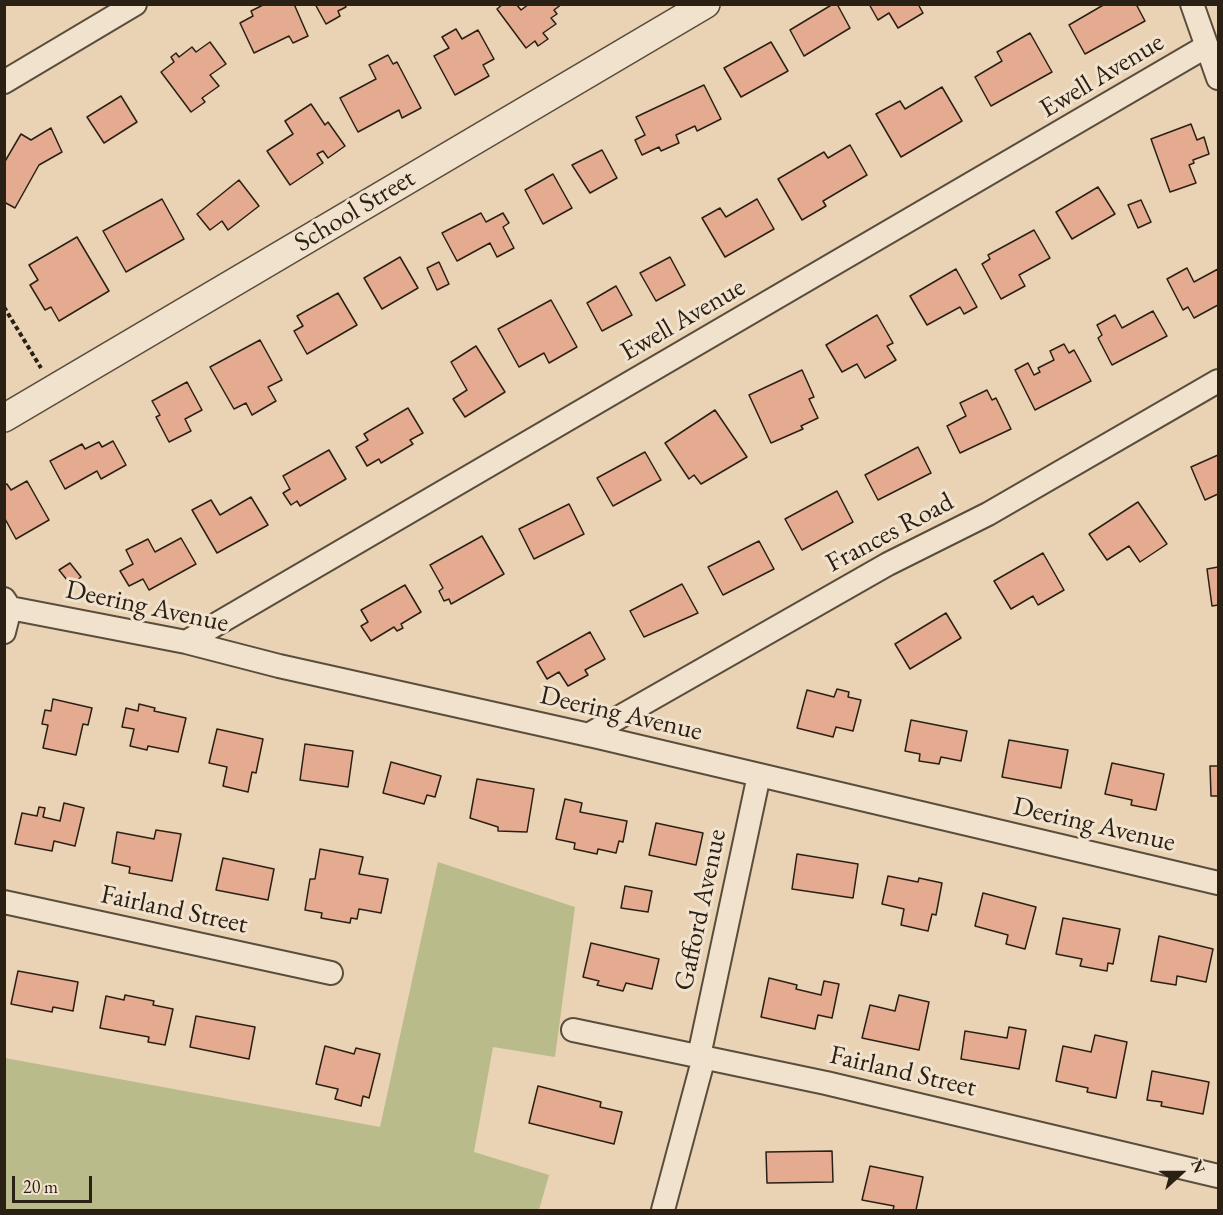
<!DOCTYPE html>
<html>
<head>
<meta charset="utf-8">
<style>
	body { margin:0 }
	#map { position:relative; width:1223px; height:1215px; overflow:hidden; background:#e9d3b4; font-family:"EB Garamond",serif }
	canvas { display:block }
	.frame { position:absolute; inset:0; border:6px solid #2b2014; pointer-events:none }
	.north { position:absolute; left:1151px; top:1143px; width:60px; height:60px; -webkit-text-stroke:4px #f1e2ce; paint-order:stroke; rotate:69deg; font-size:16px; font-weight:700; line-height:24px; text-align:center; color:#2b2014 }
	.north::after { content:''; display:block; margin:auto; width:21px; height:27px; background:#2b2014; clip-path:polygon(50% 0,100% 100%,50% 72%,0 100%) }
	.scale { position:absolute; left:12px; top:1176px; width:80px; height:27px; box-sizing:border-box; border:3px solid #2b2014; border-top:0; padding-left:8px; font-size:18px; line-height:21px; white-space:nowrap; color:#2b2014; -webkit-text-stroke:4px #f1e2ce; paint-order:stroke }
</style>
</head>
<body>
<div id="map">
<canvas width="1223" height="1215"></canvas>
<div class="frame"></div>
<div class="north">N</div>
<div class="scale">20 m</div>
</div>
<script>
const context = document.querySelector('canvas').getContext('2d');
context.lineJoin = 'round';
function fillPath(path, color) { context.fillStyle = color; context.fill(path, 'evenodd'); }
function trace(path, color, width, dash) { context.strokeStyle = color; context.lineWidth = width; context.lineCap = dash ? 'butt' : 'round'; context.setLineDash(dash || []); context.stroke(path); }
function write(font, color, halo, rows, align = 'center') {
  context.font = font + ' "EB Garamond",serif'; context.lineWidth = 6; context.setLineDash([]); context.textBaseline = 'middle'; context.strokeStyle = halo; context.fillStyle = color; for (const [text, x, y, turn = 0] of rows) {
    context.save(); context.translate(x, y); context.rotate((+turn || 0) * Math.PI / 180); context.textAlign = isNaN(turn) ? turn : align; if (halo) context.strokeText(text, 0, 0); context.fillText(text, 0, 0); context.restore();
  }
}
const green = new Path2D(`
	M 438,862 L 575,907 L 555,1057 L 493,1047 L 474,1152 L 549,1175 L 539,1210 L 5,1210 L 5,1058 L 380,1127 Z`);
const building = new Path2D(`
	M 265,4 L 294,4 L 308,36 L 293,43 L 289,36 L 254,53 L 240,23 L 253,16 L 251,11 Z
	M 315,4 L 344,4 L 346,7 L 338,11 L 340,16 L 326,24 Z
	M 503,4 L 516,4 L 521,10 L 529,4 L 562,4 L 554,10 L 557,14 L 551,18 L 556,24 L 543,33 L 548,39 L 538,46 L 535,41 L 526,48 L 497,9 Z
	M 833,4 L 837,4 L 850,28 L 804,56 L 790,30 Z
	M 869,4 L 918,4 L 923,13 L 898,28 L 889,13 L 878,20 Z
	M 1105,4 L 1136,4 L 1145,21 L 1085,54 L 1069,25 Z
	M 456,29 L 462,39 L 478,30 L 494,59 L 483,65 L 489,76 L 455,95 L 434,56 L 449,48 L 442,37 Z
	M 1030,33 L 1052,72 L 991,106 L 975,77 L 1002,61 L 997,52 Z
	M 210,42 L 226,64 L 210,75 L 219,86 L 202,98 L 205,102 L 191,112 L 161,72 L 174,62 L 171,57 L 176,53 L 179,57 L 192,47 L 196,52 Z
	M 771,42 L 788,71 L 741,97 L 724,68 Z
	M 388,55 L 393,64 L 397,62 L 421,108 L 402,118 L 399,110 L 358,132 L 340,98 L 376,79 L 369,65 Z
	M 704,85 L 721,119 L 697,131 L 695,126 L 676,135 L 679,143 L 661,151 L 659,147 L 642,155 L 635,140 L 645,135 L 636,117 Z
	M 942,87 L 962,121 L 901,157 L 876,114 L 900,101 L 905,109 Z
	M 121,96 L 137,122 L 104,143 L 87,117 Z
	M 311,104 L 325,125 L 328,122 L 345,146 L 328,158 L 323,151 L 317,154 L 323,163 L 290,185 L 267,151 L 293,134 L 285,121 Z
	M 1191,124 L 1197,140 L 1204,137 L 1209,154 L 1193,160 L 1194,163 L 1189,165 L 1196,183 L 1170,192 L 1151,139 Z
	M 51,128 L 62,152 L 39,165 L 15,208 L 4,202 L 4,163 L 21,134 L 31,140 Z
	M 850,145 L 867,175 L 823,201 L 826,206 L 802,220 L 778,179 L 824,152 L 828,158 Z
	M 602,150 L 617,178 L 590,193 L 572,165 Z
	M 553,174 L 572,208 L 543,224 L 525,190 Z
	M 239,180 L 259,206 L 228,230 L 222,221 L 210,230 L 197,214 Z
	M 1098,187 L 1115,214 L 1072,239 L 1056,212 Z
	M 162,199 L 184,239 L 126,272 L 103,231 Z
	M 757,199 L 774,229 L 725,257 L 702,218 L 720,208 L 726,217 Z
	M 1141,200 L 1151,222 L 1138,228 L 1128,205 Z
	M 481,213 L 486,222 L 503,213 L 509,223 L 503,227 L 514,248 L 497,257 L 490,243 L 457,261 L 442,233 Z
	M 1034,230 L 1050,258 L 1019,275 L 1025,286 L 1001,299 L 982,264 L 990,259 L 988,255 Z
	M 77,237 L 109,291 L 59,321 L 51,307 L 45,310 L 30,285 L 38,280 L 29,265 Z
	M 400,257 L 418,288 L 382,309 L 364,278 Z
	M 670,257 L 685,285 L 656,301 L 640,273 Z
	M 439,262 L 449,284 L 437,290 L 427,268 Z
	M 1187,268 L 1194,282 L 1218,269 L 1218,305 L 1194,318 L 1188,307 L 1183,310 L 1167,279 Z
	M 956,269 L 977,307 L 964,314 L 960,307 L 927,325 L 910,296 Z
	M 616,286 L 632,315 L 602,331 L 587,303 Z
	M 338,293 L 357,325 L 307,354 L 294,331 L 303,326 L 297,316 Z
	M 551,300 L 577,347 L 549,363 L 544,353 L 519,367 L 498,329 Z
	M 1153,311 L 1167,336 L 1112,365 L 1098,338 L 1102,335 L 1097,325 L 1115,315 L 1122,328 Z
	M 877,315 L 893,343 L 887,346 L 896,360 L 865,378 L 857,364 L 842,372 L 826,345 Z
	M 260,340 L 282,380 L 268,387 L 276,401 L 252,415 L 246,403 L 234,409 L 210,367 Z
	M 1064,344 L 1069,353 L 1074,350 L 1091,381 L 1035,410 L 1015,370 L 1028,363 L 1034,375 L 1040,372 L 1038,368 L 1054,360 L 1050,351 Z
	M 476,346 L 505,392 L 465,417 L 453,399 L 467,390 L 451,362 Z
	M 802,370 L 814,397 L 809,399 L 818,418 L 801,426 L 803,429 L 771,443 L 749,395 Z
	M 187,382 L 202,410 L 185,419 L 191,431 L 169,442 L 156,417 L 160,415 L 152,401 Z
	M 987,390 L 992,400 L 996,398 L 1011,429 L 960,453 L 947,426 L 966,416 L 960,403 Z
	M 408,408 L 423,433 L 410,440 L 413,444 L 381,463 L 379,459 L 367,466 L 356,447 L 368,440 L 364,434 Z
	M 715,410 L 747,457 L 701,484 L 694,475 L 689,479 L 665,443 Z
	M 113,441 L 126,465 L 101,479 L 97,471 L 65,489 L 50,461 L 82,444 L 85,449 L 99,442 L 102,447 Z
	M 918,447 L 931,473 L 878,500 L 865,475 Z
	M 329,450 L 346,479 L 300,506 L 297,501 L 291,505 L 283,493 L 290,489 L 283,476 Z
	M 645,452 L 661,480 L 613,506 L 597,478 Z
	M 1218,455 L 1218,494 L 1205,500 L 1191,467 Z
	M 27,481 L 49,520 L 16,539 L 4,517 L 4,485 L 7,484 L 11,490 Z
	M 837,491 L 853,522 L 802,550 L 785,519 Z
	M 251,497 L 268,525 L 217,553 L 192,510 L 211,500 L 220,515 Z
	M 1138,502 L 1167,544 L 1140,562 L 1129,546 L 1107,560 L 1089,534 Z
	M 569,504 L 584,534 L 534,559 L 519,529 Z
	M 482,536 L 504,574 L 451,604 L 449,599 L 444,601 L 439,591 L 443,588 L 430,565 Z
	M 181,538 L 196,564 L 149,590 L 143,579 L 129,586 L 120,571 L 133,564 L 126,550 L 148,539 L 155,552 Z
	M 759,541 L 774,569 L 723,595 L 708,567 Z
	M 1043,553 L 1064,590 L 1038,605 L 1033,596 L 1011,609 L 994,581 Z
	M 70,563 L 81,577 L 71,585 L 59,570 Z
	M 1218,567 L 1218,605 L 1212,606 L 1207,569 Z
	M 682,584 L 698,613 L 644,637 L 630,611 Z
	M 405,585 L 421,612 L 401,624 L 403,628 L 397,631 L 394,627 L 371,641 L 361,626 L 368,622 L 361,610 Z
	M 946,613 L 961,638 L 910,669 L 895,644 Z
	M 590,632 L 605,659 L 585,670 L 588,675 L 568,686 L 559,672 L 547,679 L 537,662 Z
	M 837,689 L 849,692 L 848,697 L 861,700 L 853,731 L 836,727 L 833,737 L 797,728 L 807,690 L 834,697 Z
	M 53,699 L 92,708 L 88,725 L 83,724 L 76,755 L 43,748 L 48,725 L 42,724 L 45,710 L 51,711 Z
	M 139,704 L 155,708 L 154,711 L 186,718 L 178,752 L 148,746 L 147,750 L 130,746 L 134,729 L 122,727 L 126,708 L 138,711 Z
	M 911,720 L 967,731 L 961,761 L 941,757 L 939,764 L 919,761 L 920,754 L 905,751 Z
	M 217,729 L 263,739 L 256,773 L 252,772 L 248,792 L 223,786 L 227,767 L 209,763 Z
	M 1009,740 L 1068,750 L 1061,788 L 1002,777 Z
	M 305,744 L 353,751 L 348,787 L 300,780 Z
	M 391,762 L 441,776 L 435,797 L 427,795 L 424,804 L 383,793 Z
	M 1112,763 L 1164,774 L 1156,810 L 1131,805 L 1132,800 L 1105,794 Z
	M 1210,766 L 1218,766 L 1218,796 L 1211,796 Z
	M 477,779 L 534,789 L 527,832 L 498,831 L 498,827 L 470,818 Z
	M 565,799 L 582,803 L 580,812 L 627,821 L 623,842 L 619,841 L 616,853 L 598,849 L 597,854 L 574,849 L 575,843 L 556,839 Z
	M 64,803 L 84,808 L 75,846 L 54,841 L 52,851 L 15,844 L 22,813 L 37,816 L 39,807 L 45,808 L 43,817 L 60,821 Z
	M 656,823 L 703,833 L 696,865 L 649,855 Z
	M 156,830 L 181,834 L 172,881 L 129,873 L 130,867 L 112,863 L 117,832 L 154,839 Z
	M 320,849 L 363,857 L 359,874 L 388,879 L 381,913 L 359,909 L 357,919 L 351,918 L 350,923 L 321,918 L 322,913 L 305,910 L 310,879 L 315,879 Z
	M 797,854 L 858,864 L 853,898 L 792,889 Z
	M 223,858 L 274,869 L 268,900 L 216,890 Z
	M 888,876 L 918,882 L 919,878 L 942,883 L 936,915 L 932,914 L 928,931 L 901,925 L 904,909 L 882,904 Z
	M 625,886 L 652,891 L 648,912 L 621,908 Z
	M 983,893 L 1036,907 L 1025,949 L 1006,944 L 1008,935 L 975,926 Z
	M 1063,918 L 1120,929 L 1113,964 L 1108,963 L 1107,971 L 1080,966 L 1082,959 L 1056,954 Z
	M 1159,936 L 1213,949 L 1206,982 L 1177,976 L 1176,985 L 1151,981 Z
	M 591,943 L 659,959 L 652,989 L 626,983 L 623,991 L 597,985 L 599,981 L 583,977 Z
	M 18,971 L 78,982 L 73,1011 L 53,1007 L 52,1012 L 11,1004 Z
	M 769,978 L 797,985 L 796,989 L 821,995 L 824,981 L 839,984 L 832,1018 L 818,1015 L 815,1029 L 761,1017 Z
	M 125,995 L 154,1001 L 153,1005 L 173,1009 L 165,1045 L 148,1042 L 149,1037 L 100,1028 L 106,996 L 124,1000 Z
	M 899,995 L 929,1002 L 919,1050 L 862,1038 L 870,1005 L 895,1011 Z
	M 196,1016 L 255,1027 L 249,1059 L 190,1047 Z
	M 1009,1027 L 1026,1030 L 1019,1069 L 961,1059 L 965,1031 L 1007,1038 Z
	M 1095,1035 L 1127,1042 L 1116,1098 L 1087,1092 L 1088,1088 L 1056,1081 L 1063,1046 L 1091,1052 Z
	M 325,1046 L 354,1054 L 356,1048 L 380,1054 L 369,1098 L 363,1096 L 361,1106 L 335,1099 L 338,1089 L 316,1084 Z
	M 1152,1071 L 1209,1082 L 1203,1114 L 1161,1106 L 1162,1102 L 1147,1100 Z
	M 538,1086 L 601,1102 L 600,1107 L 622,1112 L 614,1144 L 529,1123 Z
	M 832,1151 L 833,1182 L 767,1183 L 766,1152 Z
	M 870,1166 L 923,1177 L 916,1210 L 893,1210 L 894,1206 L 862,1200 Z`);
const path = new Path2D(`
	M 4,307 L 41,368`);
const minor = new Path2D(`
	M 1192,4 L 1218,78
	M 4,82 L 135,4
	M 4,599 L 10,608 L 4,632
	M 10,608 L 186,642 L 279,666 L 598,737 L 1218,883
	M 186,642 L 1207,46
	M 588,735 L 888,564 L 988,514 L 1218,381
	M 4,902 L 331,973
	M 573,1030 L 826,1083 L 1218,1176
	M 699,1056 L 759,775
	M 663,1210 L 704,1057`);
const tertiary = new Path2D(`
	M 4,418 L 706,4`);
const streetNames = [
	["Ewell Avenue",1102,76,-31],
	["School Street",355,211,-31],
	["Ewell Avenue",683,320,-30],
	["Frances Road",890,533,-28],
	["Deering Avenue",147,607,12],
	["Deering Avenue",621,714,13],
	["Deering Avenue",1094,825,13],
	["Fairland Street",174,910,12],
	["Gafford Avenue",701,910,-78],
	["Fairland Street",903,1072,13]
];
fillPath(green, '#b9bb8b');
fillPath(building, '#e4ab90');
trace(building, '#2b2014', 1.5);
trace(minor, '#5a4d3c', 26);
trace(tertiary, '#5a4d3c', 30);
trace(path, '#2b2014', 4, [4.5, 3]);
trace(minor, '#f1e2ce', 22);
trace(tertiary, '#f1e2ce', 27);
write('27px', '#2b2014', '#f1e2ce', streetNames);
</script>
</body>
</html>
